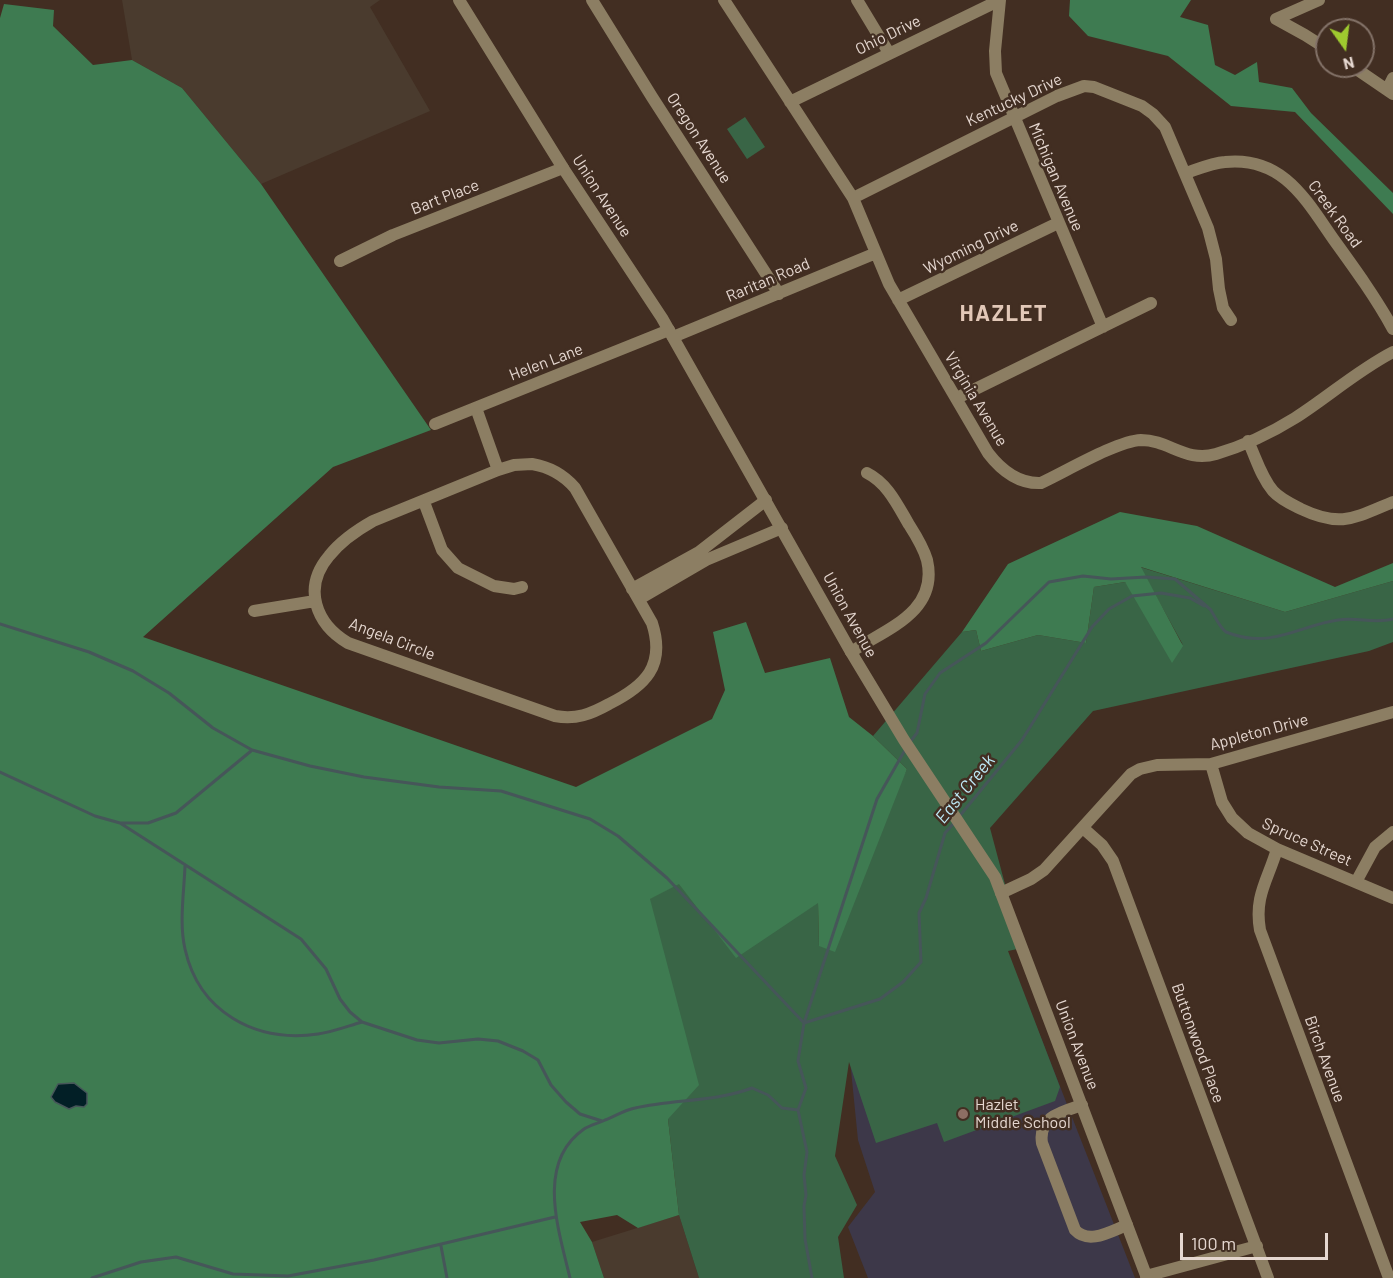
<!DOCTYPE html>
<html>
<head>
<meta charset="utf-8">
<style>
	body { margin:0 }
	#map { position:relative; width:1393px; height:1278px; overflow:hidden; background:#422e22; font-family:Barlow,sans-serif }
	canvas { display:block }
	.north { position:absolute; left:1315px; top:18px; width:60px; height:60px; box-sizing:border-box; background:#422e22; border:2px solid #837268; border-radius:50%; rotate:166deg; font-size:16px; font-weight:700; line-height:24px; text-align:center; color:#e5d7d0 }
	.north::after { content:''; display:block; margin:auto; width:21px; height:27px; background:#9eca2f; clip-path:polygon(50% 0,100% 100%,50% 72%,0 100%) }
	.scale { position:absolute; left:1180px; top:1233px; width:148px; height:27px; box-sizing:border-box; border:3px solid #e5d7d0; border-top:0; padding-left:8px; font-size:18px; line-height:21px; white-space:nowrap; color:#e5d7d0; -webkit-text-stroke:4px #422e22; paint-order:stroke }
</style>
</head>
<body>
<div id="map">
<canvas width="1393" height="1278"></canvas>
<div class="north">N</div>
<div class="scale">100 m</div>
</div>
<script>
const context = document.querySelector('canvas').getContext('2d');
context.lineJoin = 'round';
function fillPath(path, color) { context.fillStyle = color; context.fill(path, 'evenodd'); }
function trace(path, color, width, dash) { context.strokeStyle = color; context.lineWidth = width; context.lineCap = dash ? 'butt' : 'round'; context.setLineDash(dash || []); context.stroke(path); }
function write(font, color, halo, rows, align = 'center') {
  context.font = font + ' Barlow,sans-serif'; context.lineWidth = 5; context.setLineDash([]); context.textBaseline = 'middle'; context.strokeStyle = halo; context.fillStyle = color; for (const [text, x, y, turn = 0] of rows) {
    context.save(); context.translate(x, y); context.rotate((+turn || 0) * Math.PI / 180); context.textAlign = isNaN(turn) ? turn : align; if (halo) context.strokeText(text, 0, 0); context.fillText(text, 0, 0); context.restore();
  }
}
const industrial = new Path2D(`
	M 122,0 L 380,0 L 370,7 L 430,111 L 261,184 L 182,88 L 132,60 Z
	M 679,1215 L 699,1278 L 604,1278 L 592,1242 Z`);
const education = new Path2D(`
	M 1007,951 L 1135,1278 L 868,1278 L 848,1227 L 875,1192 L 858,1140 L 850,1060 Z`);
const green = new Path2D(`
	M 745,117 L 765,147 L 747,159 L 727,129 Z
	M 1140,567 L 1285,612 L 1393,581 L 1393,642 L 1369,651 L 1093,711 L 990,828 L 1022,948 L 1008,951 L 1060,1087 L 1055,1101 L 944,1142 L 937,1123 L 876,1143 L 849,1062 L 835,1156 L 857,1205 L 838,1237 L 844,1278 L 699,1278 L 679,1215 L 668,1119 L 649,899 L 679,883 L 818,903 L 819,946 L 907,769 L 873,736 L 962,632 L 976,630 L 981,651 L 1038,635 L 1086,643 L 1094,587 L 1125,582 L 1183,645 Z`);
const forest = new Path2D(`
	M 1070,0 L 1191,0 L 1180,17 L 1208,25 L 1215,65 L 1235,75 L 1257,62 L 1259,82 L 1292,88 L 1311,113 L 1393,193 L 1393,214 L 1295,112 L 1231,106 L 1168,56 L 1088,36 L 1069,16 Z
	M 4,4 L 54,10 L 53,26 L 93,65 L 132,60 L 182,88 L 261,184 L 431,430 L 333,467 L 143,637 L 576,787 L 712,719 L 725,690 L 713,632 L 746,622 L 765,673 L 830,658 L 849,717 L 873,736 L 907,769 L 835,952 L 819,946 L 818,903 L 736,958 L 679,884 L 650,899 L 699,1085 L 668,1119 L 679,1215 L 638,1228 L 617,1215 L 580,1222 L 592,1242 L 604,1278 L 0,1278 L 0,18 Z
	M 1120,512 L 1197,526 L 1335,587 L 1393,563 L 1393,581 L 1285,612 L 1141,567 L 1183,646 L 1172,663 L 1125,582 L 1094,587 L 1086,643 L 1038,635 L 981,651 L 976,630 L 962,632 L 1008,564 Z`);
const water = new Path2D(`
	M 74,1083 L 87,1093 L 87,1104 L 84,1107 L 76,1106 L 69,1109 L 55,1102 L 51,1097 L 58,1084 Z`);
const stream = new Path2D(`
	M 1210,609 C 1215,616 1219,627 1226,632 C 1226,632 1234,635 1235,635 C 1273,647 1302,625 1338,620 C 1357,617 1375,624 1393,619
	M 0,624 L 89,652 L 133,671 L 169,693 L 213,728 L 252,750 L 310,766 L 364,777 L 439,787 L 501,791 L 590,819 L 618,836 L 667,878 L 804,1023 L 877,799 L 905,750
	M 910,742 L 917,733 L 925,694 L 940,673 L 986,643 L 1049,582 L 1083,576 L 1111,579 L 1146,577 L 1175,579 L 1211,610
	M 0,772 L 95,816 L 120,823 L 148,823 L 176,813 L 251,751
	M 958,818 L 1022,740 L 1092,627 L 1109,609 L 1132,596 L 1161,593 L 1190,598 L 1204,606
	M 120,823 L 301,939 L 326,969 L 340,999 L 350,1012 L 362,1022 L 417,1040 L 439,1043 L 478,1039 L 498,1041 L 523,1051 L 538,1060 L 551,1085 L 566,1102 L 580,1114 L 602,1121
	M 185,866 C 184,893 179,923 185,949 C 199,1012 255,1043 318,1034 C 333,1032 348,1026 362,1022
	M 441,1246 L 447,1278
	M 92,1278 L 141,1262 L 176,1257 L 233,1274 L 288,1276 L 374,1260 L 555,1217
	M 570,1278 C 559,1231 535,1163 584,1129 C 590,1125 599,1123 605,1120 C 615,1116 625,1110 635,1108 C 674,1099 715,1102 752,1088 L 768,1095 L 782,1108 L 798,1110
	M 812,1278 L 805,1239 L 804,1206 L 806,1195 L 804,1175 L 807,1152 L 798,1110 L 806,1088 L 798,1061 L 804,1023 L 880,999 L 903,982 L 921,962 L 919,913 L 926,898 L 945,833 L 954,823`);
const minor = new Path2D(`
	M 592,0 L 652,97 L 779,294
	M 724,0 L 853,198 L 889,284 L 988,453 C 1001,470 1019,484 1041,483 C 1065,472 1117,441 1141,440 C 1169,440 1186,463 1216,454 C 1243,446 1271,433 1295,418 C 1328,397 1358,370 1393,352
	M 857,0 L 889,53
	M 1276,19 L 1305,35 L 1327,49
	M 1276,19 L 1319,0
	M 1352,66 L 1393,94
	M 1387,90 L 1393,78
	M 790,102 L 1000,0 L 995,51 L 996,73 L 1103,327
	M 1186,173 C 1198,169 1212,163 1225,162 C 1283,156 1306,200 1334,240 C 1355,269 1376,298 1393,329
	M 853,198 L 1057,96 L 1084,86 L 1094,87 L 1142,106 L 1153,114 L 1165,127 L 1208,228 L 1216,259 L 1219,289 L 1223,308 L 1231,320
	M 340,261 L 393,235 L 563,168
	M 898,300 L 1058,223
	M 673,337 L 876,253
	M 957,398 L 1151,303
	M 476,408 L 498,470
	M 435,424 L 669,330
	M 1248,441 C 1256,458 1261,477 1273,491 C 1280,499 1291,504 1301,509 C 1341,528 1354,518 1393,502
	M 532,464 C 550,467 563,474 575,488 L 652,623 C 666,666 645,686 609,704 C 591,714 576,720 555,716 L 348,643 C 316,624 302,588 329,556 C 340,542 357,530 373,521 L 498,470 L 514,465 Z
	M 424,502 L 442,550 L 458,568 L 494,586 L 514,589 L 522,587
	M 632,589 L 699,552 L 766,500
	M 639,599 L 706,560 L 782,528
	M 254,611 L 315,601
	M 851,652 C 886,629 939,612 927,560 C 923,546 915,534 908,523 C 897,504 887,483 867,473
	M 1211,764 L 1222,802 L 1232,818 L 1248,833 L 1277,849 L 1393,898
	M 1083,828 L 1102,845 L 1113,861 L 1268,1278
	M 1277,849 C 1268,880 1254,896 1260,930 L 1389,1278
	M 1356,882 L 1375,847 L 1393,832
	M 1001,893 L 1031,879 L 1044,870 L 1131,774 L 1140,769 L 1157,765 L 1211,764 L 1393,712
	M 1082,1105 C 1061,1112 1038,1117 1042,1143 L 1075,1230 C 1089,1245 1111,1231 1127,1225
	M 1146,1276 L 1257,1246`);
const tertiary = new Path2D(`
	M 459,0 L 563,168 L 662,318 L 851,652 L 904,740 L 995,877 L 1147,1278`);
const markers = [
	[963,1114,6,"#8d6e63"]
];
const streetNames = [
	["Ohio Drive",888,35,-26],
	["Kentucky Drive",1014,100,-25],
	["Oregon Avenue",699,138,57],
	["Michigan Avenue",1056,177,67],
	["Union Avenue",602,196,57],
	["Bart Place",445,197,-21],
	["Creek Road",1335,214,54],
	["Wyoming Drive",971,247,-26],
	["Raritan Road",768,280,-23],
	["Helen Lane",546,362,-21],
	["Virginia Avenue",976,399,59],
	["Union Avenue",850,615,61],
	["Angela Circle",392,639,21],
	["Appleton Drive",1259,732,-15],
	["Spruce Street",1307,842,24],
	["Buttonwood Place",1198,1043,70],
	["Union Avenue",1077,1045,69],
	["Birch Avenue",1325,1059,70]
];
const poiNames = [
	["Hazlet",975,1105],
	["Middle School",975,1123]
];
const waterNames = [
	["East Creek",965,789,-51]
];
const districtNames = [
	["HAZLET",1004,314]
];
fillPath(industrial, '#4a3b2e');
fillPath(education, '#3d3849');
fillPath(green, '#396546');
fillPath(forest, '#3e7b51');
fillPath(water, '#021f26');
trace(water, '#465659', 1.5);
trace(stream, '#465659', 3);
trace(minor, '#8c7e63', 12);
trace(tertiary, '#8c7e63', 12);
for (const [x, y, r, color] of markers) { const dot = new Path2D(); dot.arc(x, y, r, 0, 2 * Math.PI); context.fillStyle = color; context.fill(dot); trace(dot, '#422e22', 2); }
write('16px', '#e5d7d0', '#422e22', streetNames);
write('16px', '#e5d7d0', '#422e22', poiNames, 'left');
write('italic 18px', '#beeaf7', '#422e22', waterNames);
context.letterSpacing = '1.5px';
write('bold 22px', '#e2c8b8', '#422e22', districtNames);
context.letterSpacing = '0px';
</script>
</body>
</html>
